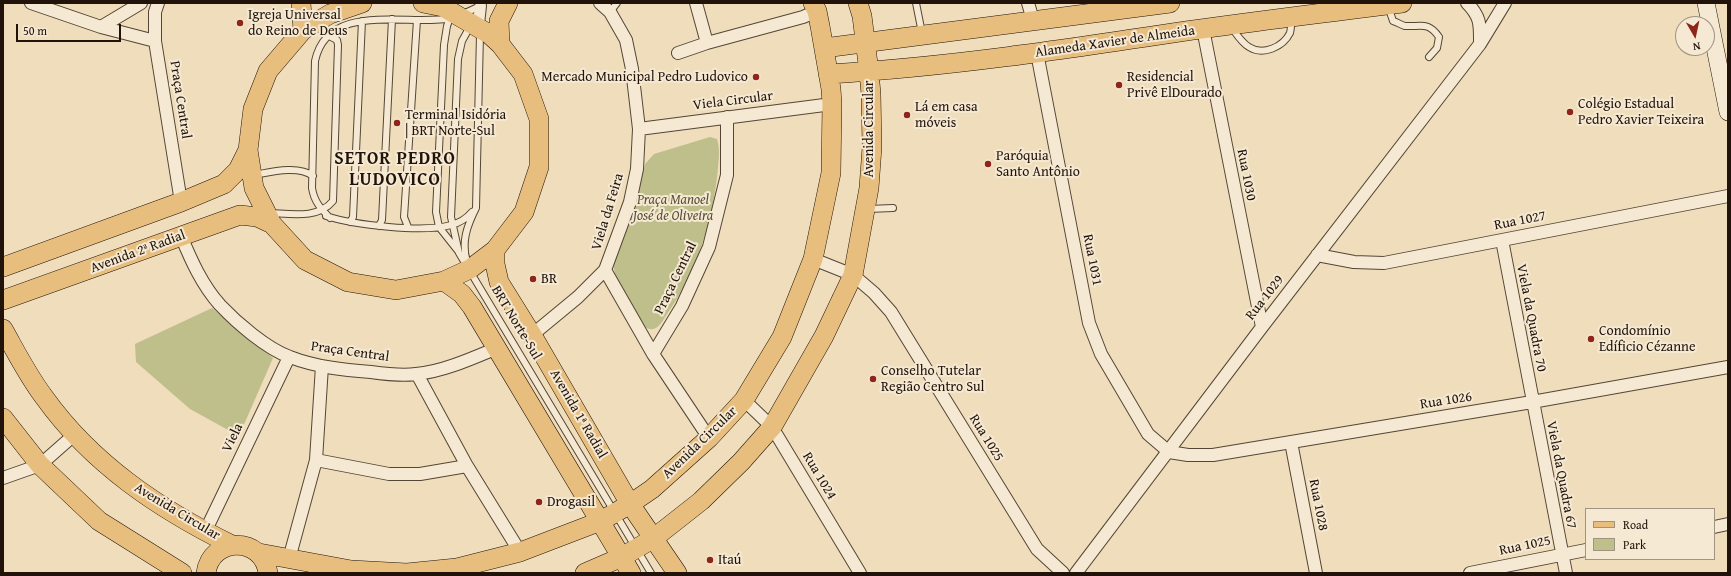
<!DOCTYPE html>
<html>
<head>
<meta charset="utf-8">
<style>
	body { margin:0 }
	#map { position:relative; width:1731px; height:576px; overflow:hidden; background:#efddbb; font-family:"Gentium Book Plus",serif }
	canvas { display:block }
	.frame { position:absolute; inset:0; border:4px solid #211309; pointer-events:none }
	.legend { position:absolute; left:1585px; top:508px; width:130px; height:52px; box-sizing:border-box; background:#f5e9d3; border:1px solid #a09382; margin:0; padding:5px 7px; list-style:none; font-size:12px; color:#211309 }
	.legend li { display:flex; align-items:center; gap:8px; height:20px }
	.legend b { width:20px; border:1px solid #a09382 }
	.north { position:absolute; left:1675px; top:16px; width:40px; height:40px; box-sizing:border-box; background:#f5e9d3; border:1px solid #a09382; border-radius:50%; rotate:171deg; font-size:11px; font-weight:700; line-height:16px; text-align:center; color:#211309 }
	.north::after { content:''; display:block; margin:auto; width:14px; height:18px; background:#8f2418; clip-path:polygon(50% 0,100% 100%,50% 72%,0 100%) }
	.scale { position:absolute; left:16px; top:24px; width:105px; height:18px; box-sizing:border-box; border:2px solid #211309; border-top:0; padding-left:5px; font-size:12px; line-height:14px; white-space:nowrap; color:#211309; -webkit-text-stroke:3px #f5e9d3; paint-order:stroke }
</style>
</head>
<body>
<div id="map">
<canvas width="1731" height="576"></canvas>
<div class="frame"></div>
<ul class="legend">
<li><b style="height:5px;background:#e8be7e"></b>Road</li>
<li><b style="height:11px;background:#bfbf8c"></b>Park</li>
</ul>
<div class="north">N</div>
<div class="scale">50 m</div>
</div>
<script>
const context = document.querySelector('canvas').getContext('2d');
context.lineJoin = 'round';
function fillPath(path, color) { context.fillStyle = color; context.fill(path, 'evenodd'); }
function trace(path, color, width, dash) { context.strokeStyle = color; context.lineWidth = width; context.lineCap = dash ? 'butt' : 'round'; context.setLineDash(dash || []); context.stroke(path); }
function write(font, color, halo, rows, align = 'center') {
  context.font = font + ' "Gentium Book Plus",serif'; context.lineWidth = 4; context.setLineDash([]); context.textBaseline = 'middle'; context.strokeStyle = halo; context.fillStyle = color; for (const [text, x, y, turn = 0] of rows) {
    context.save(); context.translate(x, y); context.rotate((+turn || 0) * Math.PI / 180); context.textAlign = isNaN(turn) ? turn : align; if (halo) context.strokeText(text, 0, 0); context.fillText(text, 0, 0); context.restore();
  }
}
const green = new Path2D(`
	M 710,137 L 717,139 C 720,149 719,157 718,167 C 714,217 697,272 667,314 C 664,318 660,328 653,329 C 649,330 645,327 642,325 L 616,279 L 613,264 L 631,219 L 645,164 L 654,154 Z
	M 212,308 L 273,358 L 239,436 L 190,409 L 136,362 L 135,344 Z`);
const lane = new Path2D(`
	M 483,3 L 462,41 L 458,59 L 451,217 L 459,253 L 651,573
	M 916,3 L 922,33
	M 1388,6 L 1393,21 C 1397,22 1401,25 1405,26 C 1421,27 1428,21 1439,37 L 1437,48 L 1429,57
	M 610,12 L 617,3
	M 463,14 L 476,8 L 480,4
	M 450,18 L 447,26 L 444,45 L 436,212 L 439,227 L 458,251
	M 1232,28 C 1237,35 1242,43 1249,47 C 1263,56 1283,47 1290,33 C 1291,29 1291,24 1292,20
	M 254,175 C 271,172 298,165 313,176
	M 868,209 L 893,208
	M 270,213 C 292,214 318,219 333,201 L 338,45 L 337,40 L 327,35
	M 326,216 C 354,225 423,233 451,225 C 459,223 467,218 472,212
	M 330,218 C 320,208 314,201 312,188 L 315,61 C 328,0 409,27 452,18
	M 350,222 L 353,217 L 362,21
	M 379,226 L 382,220 L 392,19
	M 408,227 L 404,217 L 417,20
	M 467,262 C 461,242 467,226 476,208 L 480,34 L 483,6`);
const street = new Path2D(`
	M 31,3 L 101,27 L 155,41
	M 158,3 L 155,12 L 155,41 L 181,202
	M 696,3 L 707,43
	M 1028,3 L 1033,20
	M 1467,3 C 1481,17 1480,25 1480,44
	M 101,27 L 141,3
	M 1203,29 L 1262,327
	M 678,53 L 707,43 L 803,17 L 817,11
	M 1037,53 L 1089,323 L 1101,354 L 1148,434 L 1169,452 L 1188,455 L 1213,455 L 1532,402 L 1728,367
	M 639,129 L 832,104
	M 181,236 C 191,260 202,285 220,305 C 237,323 267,349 290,357 C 316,367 344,370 371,372 C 386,374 401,376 416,374 C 442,372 473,358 497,348
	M 1502,240 L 1566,573
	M 1317,255 L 1354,262 L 1384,263 L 1728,196
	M 813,259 L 853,275 L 874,293 L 891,312 L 1037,549 L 1063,573
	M 605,270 L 653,354 L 709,438
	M 532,335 L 578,297 L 605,270 L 630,202 L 637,169 L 639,129 L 632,69 L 626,40 L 610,12 L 600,3
	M 653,354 L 682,306 L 709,247 L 727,175 L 727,117
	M 417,374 L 467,466 L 520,552
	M 744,400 L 772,427 L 860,573
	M 1291,442 L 1316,573
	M 316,460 L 389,474 L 420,474 L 467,466
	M 3,478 L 40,465 L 74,435
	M 1714,527 L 1728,524
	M 205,532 L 289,357
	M 289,559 L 316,460 L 322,366
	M 1076,573 L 1262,327 L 1480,44 L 1505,3
	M 1470,573 L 1586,550`);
const secondary = new Path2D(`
	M 1706,3 L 1728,112`);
const primary = new Path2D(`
	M 301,3 L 303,30
	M 362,3 L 330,14 L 303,30 L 268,71 L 253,109 L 248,150 L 254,188 L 272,224 L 305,260 L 348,282 L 396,290 L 444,281 L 470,269 L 495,250 L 524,212 L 539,167 L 539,119 L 523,74 L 500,44 L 489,34 L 443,7 L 423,3
	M 500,44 L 499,21 L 508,3
	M 824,48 L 1170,3
	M 828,74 C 948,67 1067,49 1186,31 C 1257,21 1330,12 1402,3
	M 495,250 L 495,264 L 499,282 L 532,335 L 630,504 L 677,573
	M 3,267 L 181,202 L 224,184 L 238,170 L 248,150
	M 444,281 L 462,294 L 472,307 L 631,573
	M 3,300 L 240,215 L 257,217 L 272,224
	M 3,329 C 16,352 28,376 44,397 C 92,464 159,509 232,545
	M 3,418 L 40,465 L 99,521 L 182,573
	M 259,553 L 351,570 L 407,573 L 457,568 L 520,552 L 601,521 L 630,504 L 652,489 L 709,438 L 744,400 L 782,337 L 813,259 L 831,173 L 832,104 L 831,89 L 820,26 L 817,11 L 813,3
	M 206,573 C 211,536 263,536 268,573
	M 585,573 L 622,557 L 654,538 L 701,501 L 741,462 L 772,427 L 824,336 L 853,275 L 869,188 L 872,147 L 871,94 L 869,72 L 862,16 L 858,3`);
const markers = [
	[240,23,4,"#8f2418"],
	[756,77,4,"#8f2418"],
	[1119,85,4,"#8f2418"],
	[1570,112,4,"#8f2418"],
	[907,115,4,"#8f2418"],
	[397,123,4,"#8f2418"],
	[988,164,4,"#8f2418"],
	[533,279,4,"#8f2418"],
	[1591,339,4,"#8f2418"],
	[873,379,4,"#8f2418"],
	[539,502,4,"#8f2418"],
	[710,560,4,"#8f2418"]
];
const poiNames = [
	["Igreja Universal",248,15],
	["do Reino de Deus",248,31],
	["Mercado Municipal Pedro Ludovico",748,77,"right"],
	["Residencial",1127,77],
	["Privê ElDourado",1127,93],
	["Colégio Estadual",1578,104],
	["Pedro Xavier Teixeira",1578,120],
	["Lá em casa",915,107],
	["móveis",915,123],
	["Terminal Isidória",405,115],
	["| BRT Norte-Sul",405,131],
	["Paróquia",996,156],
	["Santo Antônio",996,172],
	["BR",541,279],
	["Condomínio",1599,331],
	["Edíficio Cézanne",1599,347],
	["Conselho Tutelar",881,371],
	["Região Centro Sul",881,387],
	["Drogasil",547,502],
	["Itaú",718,560]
];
const streetNames = [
	["Alameda Xavier de Almeida",1115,42,-8],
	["Praça Central",180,100,81],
	["Viela Circular",733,101,-7],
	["Avenida Circular",869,129,-90],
	["Rua 1030",1246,175,79],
	["Viela da Feira",608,212,-73],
	["Rua 1027",1520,221,-11],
	["Avenida 2ª Radial",138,252,-20],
	["Rua 1031",1092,260,79],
	["Praça Central",676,278,-64],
	["Rua 1029",1265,298,-52],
	["Viela da Quadra 70",1531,318,79],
	["BRT Norte-Sul",516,323,59],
	["Praça Central",350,352,8],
	["Rua 1026",1446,401,-9],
	["Avenida 1ª Radial",578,414,60],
	["Viela",233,438,-64],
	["Rua 1025",986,438,58],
	["Avenida Circular",700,443,-44],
	["Viela da Quadra 67",1561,475,79],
	["Rua 1024",819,476,59],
	["Rua 1028",1318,505,79],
	["Avenida Circular",177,512,31],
	["Rua 1025",1525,546,-12]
];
const parkNames = [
	["Praça Manoel",673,200],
	["José de Oliveira",673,216]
];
const districtNames = [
	["SETOR PEDRO",395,159],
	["LUDOVICO",395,180]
];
fillPath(green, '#bfbf8c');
trace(lane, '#544636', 8);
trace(street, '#544636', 14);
trace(secondary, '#211309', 18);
trace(primary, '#211309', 20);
trace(lane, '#f5e9d3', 6);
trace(street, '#f5e9d3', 12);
trace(secondary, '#f5e9d3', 17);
trace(primary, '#e8be7e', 19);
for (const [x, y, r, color] of markers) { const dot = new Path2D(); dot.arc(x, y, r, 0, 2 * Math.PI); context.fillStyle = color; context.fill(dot); trace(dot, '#f5e9d3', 1.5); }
write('14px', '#211309', '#f5e9d3', poiNames, 'left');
write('14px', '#211309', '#f5e9d3', streetNames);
write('italic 14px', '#584f37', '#f5e9d3', parkNames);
context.letterSpacing = '1px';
write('bold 18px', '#211309', '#f5e9d3', districtNames);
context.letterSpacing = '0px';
</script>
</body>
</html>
